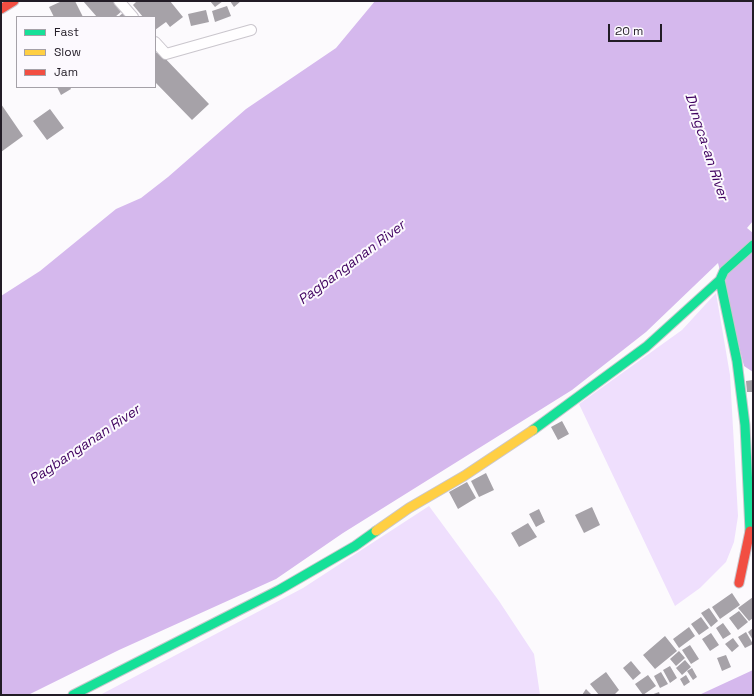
<!DOCTYPE html>
<html>
<head>
<meta charset="utf-8">
<style>
	body { margin:0 }
	#map { position:relative; width:754px; height:696px; overflow:hidden; background:#fcfafd; font-family:"Space Grotesk",sans-serif }
	canvas { display:block }
	.frame { position:absolute; inset:0; border:2px solid #221c26; pointer-events:none }
	.legend { position:absolute; left:16px; top:16px; width:140px; height:72px; box-sizing:border-box; background:#fcf9fe; border:1px solid #a5a1a8; margin:0; padding:5px 7px; list-style:none; font-size:12px; color:#221c26 }
	.legend li { display:flex; align-items:center; gap:8px; height:20px }
	.legend b { width:20px; border:1px solid #a5a1a8 }
	.scale { position:absolute; left:608px; top:24px; width:54px; height:18px; box-sizing:border-box; border:2px solid #221c26; border-top:0; padding-left:5px; font-size:12px; line-height:14px; white-space:nowrap; color:#221c26; -webkit-text-stroke:3px #fcf9fe; paint-order:stroke }
</style>
</head>
<body>
<div id="map">
<canvas width="754" height="696"></canvas>
<div class="frame"></div>
<ul class="legend">
<li><b style="height:5px;background:#16e098"></b>Fast</li>
<li><b style="height:5px;background:#ffcf43"></b>Slow</li>
<li><b style="height:5px;background:#f24e42"></b>Jam</li>
</ul>
<div class="scale">20 m</div>
</div>
<script>
const context = document.querySelector('canvas').getContext('2d');
context.lineJoin = 'round';
function fillPath(path, color) { context.fillStyle = color; context.fill(path, 'evenodd'); }
function trace(path, color, width, dash) { context.strokeStyle = color; context.lineWidth = width; context.lineCap = dash ? 'butt' : 'round'; context.setLineDash(dash || []); context.stroke(path); }
function write(font, color, halo, rows, align = 'center') {
  context.font = font + ' "Space Grotesk",sans-serif'; context.lineWidth = 4; context.setLineDash([]); context.textBaseline = 'middle'; context.strokeStyle = halo; context.fillStyle = color; for (const [text, x, y, turn = 0] of rows) {
    context.save(); context.translate(x, y); context.rotate((+turn || 0) * Math.PI / 180); context.textAlign = isNaN(turn) ? turn : align; if (halo) context.strokeText(text, 0, 0); context.fillText(text, 0, 0); context.restore();
  }
}
const green = new Path2D(`
	M 716,293 L 730,375 L 738,516 L 734,542 L 726,562 L 700,588 L 675,606 L 579,404 L 682,330 Z
	M 429,506 L 499,601 L 534,654 L 540,695 L 100,695 L 303,588 Z`);
const water = new Path2D(`
	M 375,1 L 753,1 L 753,221 L 747,228 L 753,233 L 753,372 L 744,366 L 718,263 L 646,332 L 572,390 L 343,533 L 276,579 L 119,650 L 28,695 L 1,695 L 1,296 L 40,271 L 116,209 L 141,198 L 168,177 L 246,109 L 336,48 Z
	M 753,670 L 753,695 L 699,695 Z`);
const building = new Path2D(`
	M 62,1 L 75,1 L 83,17 L 54,17 L 49,7 Z
	M 83,1 L 114,1 L 122,11 L 115,17 L 97,17 Z
	M 137,1 L 170,1 L 183,17 L 170,27 L 166,22 L 155,30 L 155,17 L 143,17 L 133,5 Z
	M 210,1 L 223,1 L 215,7 Z
	M 230,1 L 241,1 L 234,7 Z
	M 227,6 L 231,16 L 215,22 L 212,11 Z
	M 206,10 L 209,22 L 191,26 L 188,14 Z
	M 123,13 L 126,17 L 118,17 Z
	M 158,51 L 209,104 L 192,120 L 155,82 L 155,54 Z
	M 57,87 L 70,87 L 71,89 L 61,95 Z
	M 1,104 L 23,136 L 1,152 Z
	M 50,109 L 64,128 L 47,140 L 33,121 Z
	M 753,380 L 753,392 L 747,392 L 746,381 Z
	M 562,421 L 569,434 L 558,440 L 551,427 Z
	M 486,473 L 494,490 L 479,497 L 471,481 Z
	M 467,482 L 476,498 L 458,509 L 449,492 Z
	M 592,507 L 600,525 L 584,533 L 575,515 Z
	M 539,509 L 545,522 L 536,527 L 529,514 Z
	M 528,523 L 537,537 L 519,547 L 511,533 Z
	M 732,593 L 740,605 L 720,619 L 712,607 Z
	M 753,597 L 753,618 L 749,621 L 738,608 Z
	M 709,608 L 718,621 L 711,627 L 701,613 Z
	M 739,611 L 748,622 L 738,630 L 729,618 Z
	M 701,617 L 709,628 L 699,635 L 691,624 Z
	M 723,623 L 731,634 L 723,639 L 716,628 Z
	M 689,627 L 695,636 L 679,648 L 673,639 Z
	M 753,628 L 753,640 L 748,632 Z
	M 746,632 L 753,644 L 745,648 L 738,637 Z
	M 711,633 L 719,645 L 710,651 L 702,639 Z
	M 665,636 L 677,651 L 655,669 L 643,655 Z
	M 733,638 L 739,646 L 732,652 L 725,644 Z
	M 690,645 L 699,659 L 691,664 L 682,650 Z
	M 679,651 L 685,658 L 676,666 L 670,659 Z
	M 726,655 L 731,667 L 722,671 L 717,658 Z
	M 685,660 L 691,667 L 682,675 L 676,668 Z
	M 631,661 L 641,673 L 633,680 L 623,668 Z
	M 670,666 L 677,678 L 670,683 L 663,670 Z
	M 692,668 L 697,677 L 693,680 L 687,671 Z
	M 606,672 L 619,690 L 614,695 L 599,695 L 590,684 Z
	M 661,672 L 668,684 L 660,688 L 654,676 Z
	M 648,675 L 656,686 L 643,695 L 635,684 Z
	M 686,675 L 690,682 L 684,686 L 680,679 Z
	M 586,689 L 592,695 L 582,695 Z
	M 659,692 L 660,695 L 651,695 Z`);
const lane = new Path2D(`
	M 119,1 L 133,17
	M 155,42 L 166,54 L 251,30`);
const fast = new Path2D(`
	M 720,280 L 737,361 L 745,425 L 750,531
	M 533,430 L 646,347 L 720,280 L 724,271 L 753,245
	M 73,695 L 279,590 L 355,546 L 376,531`);
const slow = new Path2D(`
	M 376,531 L 409,508 L 464,476 L 533,430`);
const jam = new Path2D(`
	M 1,9 L 14,1
	M 739,583 L 750,531`);
const waterNames = [
	["Dungca-an River",706,147,72],
	["Pagbanganan River",352,263,-37],
	["Pagbanganan River",85,445,-34]
];
fillPath(green, '#efdffd');
fillPath(water, '#d5b8ed');
fillPath(building, '#a6a2a8');
trace(lane, '#cac6cd', 12);
trace(fast, '#cac6cd', 11);
trace(slow, '#cac6cd', 11);
trace(jam, '#cac6cd', 11);
trace(lane, '#fffeff', 10);
trace(fast, '#16e098', 9);
trace(slow, '#ffcf43', 9);
trace(jam, '#f24e42', 9);
write('italic 14px', '#3f015f', '#fcf9fe', waterNames);
</script>
</body>
</html>
